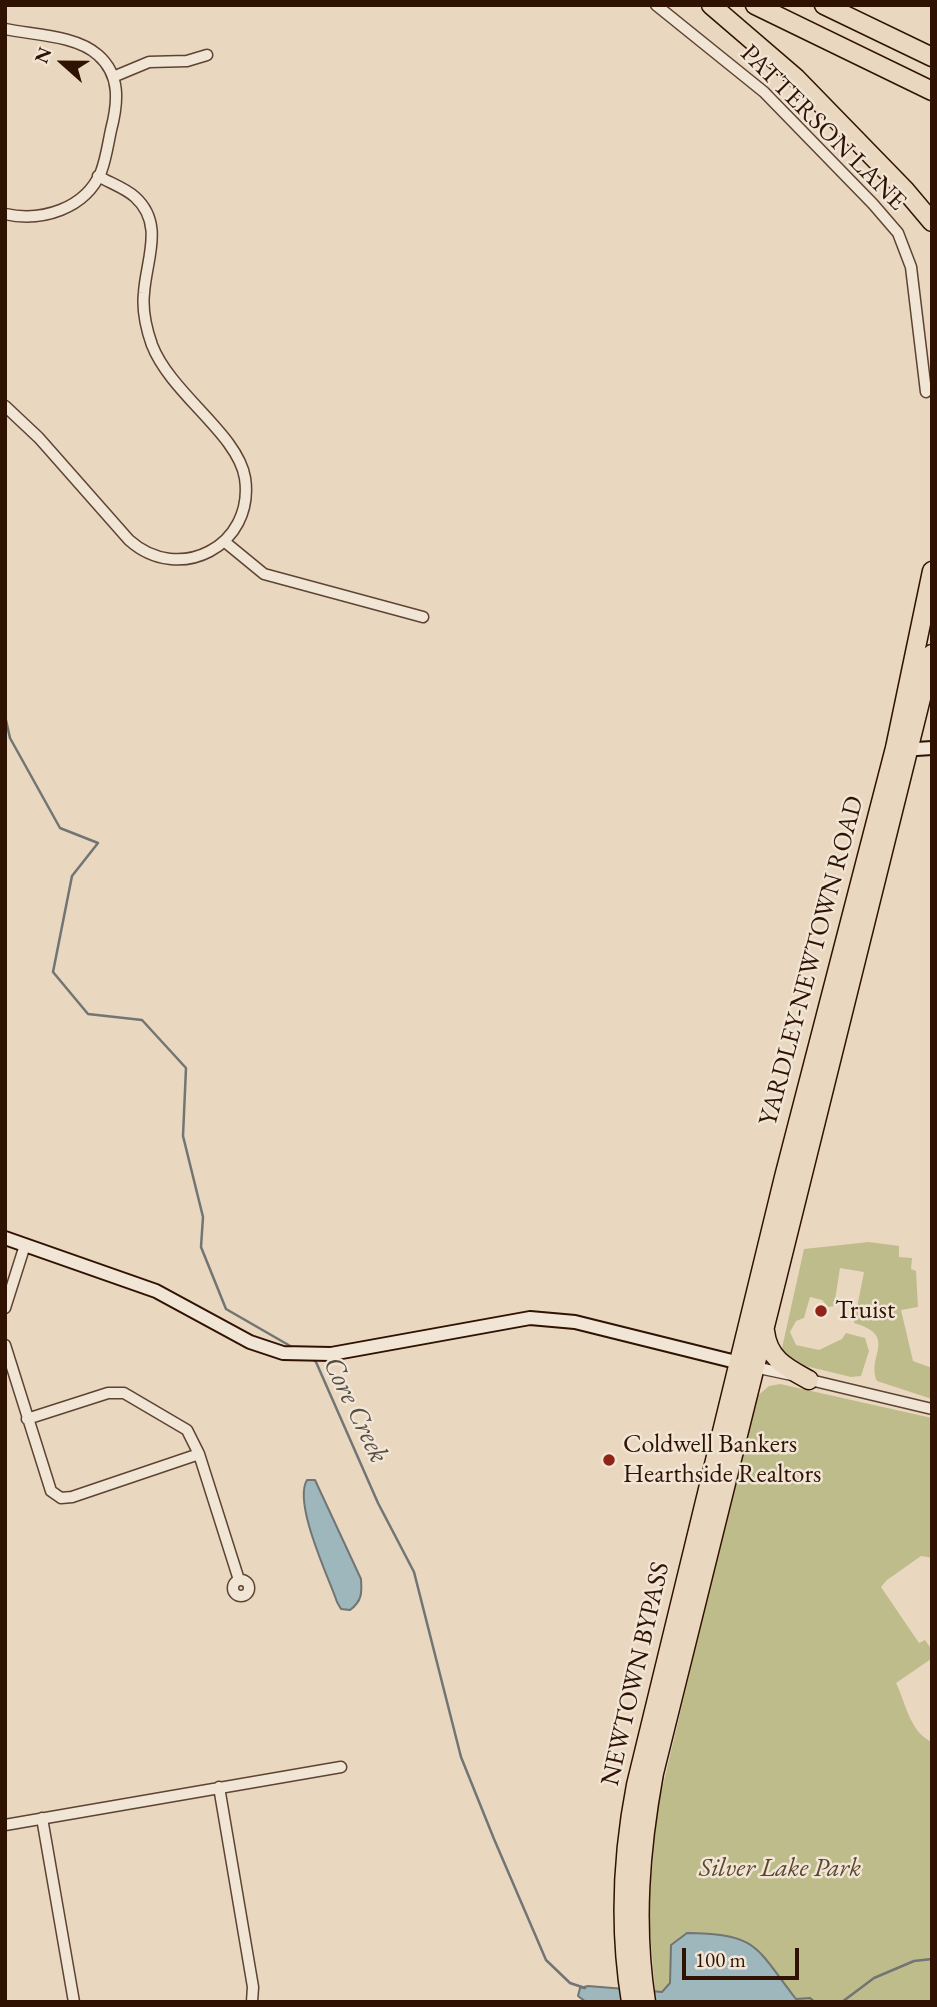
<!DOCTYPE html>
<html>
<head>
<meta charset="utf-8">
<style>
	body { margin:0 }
	#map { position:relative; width:937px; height:2007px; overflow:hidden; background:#e9d7bf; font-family:"EB Garamond",serif }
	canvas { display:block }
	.frame { position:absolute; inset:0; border:7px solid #301203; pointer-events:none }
	.north { position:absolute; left:28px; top:28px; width:70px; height:70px; -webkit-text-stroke:5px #f1e5d5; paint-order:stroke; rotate:291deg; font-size:19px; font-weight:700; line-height:28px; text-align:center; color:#301203 }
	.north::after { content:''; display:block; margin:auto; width:24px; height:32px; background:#301203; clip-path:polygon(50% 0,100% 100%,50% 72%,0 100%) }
	.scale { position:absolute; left:682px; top:1948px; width:117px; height:32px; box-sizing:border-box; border:4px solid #301203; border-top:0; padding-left:9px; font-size:21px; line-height:24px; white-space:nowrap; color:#301203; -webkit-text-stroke:5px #f1e5d5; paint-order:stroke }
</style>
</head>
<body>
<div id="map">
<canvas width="937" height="2007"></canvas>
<div class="frame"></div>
<div class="north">N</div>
<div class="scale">100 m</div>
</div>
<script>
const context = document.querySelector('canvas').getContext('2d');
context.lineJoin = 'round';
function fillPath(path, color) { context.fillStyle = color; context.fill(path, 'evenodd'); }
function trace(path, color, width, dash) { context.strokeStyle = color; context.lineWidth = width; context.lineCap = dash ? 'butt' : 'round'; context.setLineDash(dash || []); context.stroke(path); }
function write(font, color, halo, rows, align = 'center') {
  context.font = font + ' "EB Garamond",serif'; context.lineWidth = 5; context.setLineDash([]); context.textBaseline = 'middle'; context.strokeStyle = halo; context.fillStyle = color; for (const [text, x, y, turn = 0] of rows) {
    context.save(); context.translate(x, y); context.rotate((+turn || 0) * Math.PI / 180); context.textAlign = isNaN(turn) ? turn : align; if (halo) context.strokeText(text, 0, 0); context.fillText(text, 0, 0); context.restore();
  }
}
const green = new Path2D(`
	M 869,1242 L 899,1246 L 899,1257 L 912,1258 L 911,1269 L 916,1271 L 918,1307 L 901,1310 L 913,1361 L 932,1368 L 932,1399 L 877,1381 C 866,1356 899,1336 854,1323 L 864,1272 L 840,1268 L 834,1306 L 828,1307 L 822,1300 L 810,1297 L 804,1318 L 796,1321 L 790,1332 L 796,1345 L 819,1350 L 842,1339 L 846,1333 L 865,1338 L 869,1351 L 861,1376 L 851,1377 L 785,1361 L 780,1357 L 804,1249 Z
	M 780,1384 L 932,1418 L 932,1558 L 921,1556 L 887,1580 L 881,1587 L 919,1643 L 925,1640 L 932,1650 L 931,1659 L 896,1683 C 905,1701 910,1733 932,1742 L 932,2002 L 656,2002 L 648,1909 L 658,1806 L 755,1398 L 769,1386 Z`);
const water = new Path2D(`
	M 307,1480 L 315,1480 L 361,1579 C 362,1593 362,1601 350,1610 L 341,1609 L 337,1602 C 328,1576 293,1503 307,1480 Z
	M 687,1933 C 758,1934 755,1946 796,1999 L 810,1998 L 815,2002 L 586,2002 L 578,1996 L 580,1988 L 588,1986 L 662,1992 L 670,1983 L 671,1945 Z`);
const stream = new Path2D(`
	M 5,716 L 10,738 L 60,828 L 98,843 L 72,876 L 53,972 L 88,1014 L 142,1020 L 186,1068 L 183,1136 L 203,1217 L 201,1247 L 226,1309 L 292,1347
	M 313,1359 L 316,1362 L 378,1503 L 414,1572 L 461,1757 L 494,1839 L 546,1960 L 570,1983 L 585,1988
	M 842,2002 L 874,1978 L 914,1961 L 932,1959`);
const street = new Path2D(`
	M 656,5 L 764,92 L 873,204 L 898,233 L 911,267 L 926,392
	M 5,29 C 33,35 76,35 98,55 C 121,75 118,103 111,130 C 108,144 106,159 101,172 C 85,209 42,222 5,214
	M 113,77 L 149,62 L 187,61 L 207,55
	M 5,406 L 39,438 L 129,540 C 179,585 255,546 245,478 C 238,434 171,394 152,345 C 146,328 142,310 144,293 C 146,260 165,224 135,197 C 125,188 110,183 98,176
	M 225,542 L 264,574 L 423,617
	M 5,1308 L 25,1245
	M 5,1345 L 51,1491 L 61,1498 L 72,1497 L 199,1454
	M 754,1367 L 792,1375
	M 806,1379 L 932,1409
	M 27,1419 L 108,1393 L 124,1393 L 187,1430 L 199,1454 L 239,1580
	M233 1588a8 8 0 1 1 16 0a8 8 0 1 1-16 0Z
	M 219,1787 L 253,1987 L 252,2002
	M 42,1818 L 74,2002
	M 5,1825 L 341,1767`);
const secondary = new Path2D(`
	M 901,750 L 932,748
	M 5,1238 L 156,1291 L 250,1342 L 283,1353 L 331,1354 L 530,1318 L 575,1322 L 744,1364`);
const highway = new Path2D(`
	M 711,5 L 796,78 L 905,190 L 932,222
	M 755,5 L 932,91
	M 824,5 L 932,57
	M 765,1331 C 768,1359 787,1368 809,1380
	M 631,2002 C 619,1929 622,1857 636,1785 L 784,1177 L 895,748 L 932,571
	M 646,2002 C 634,1924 640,1850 654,1773 L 932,654`);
const markers = [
	[821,1311,7,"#8f2418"],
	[609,1460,7,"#8f2418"]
];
const streetNames = [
	["PATTERSON LANE",823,128,45],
	["YARDLEY-NEWTOWN ROAD",812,961,-75],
	["NEWTOWN BYPASS",636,1674,-77]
];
const poiNames = [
	["Truist",835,1311],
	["Coldwell Bankers",623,1445],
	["Hearthside Realtors",623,1475]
];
const parkNames = [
	["Silver Lake Park",780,1869]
];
const waterNames = [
	["Core Creek",355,1410,64]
];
fillPath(green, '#bfbc8c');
fillPath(water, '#9db7bd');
trace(water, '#717573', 2);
trace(stream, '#717573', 2.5);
trace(street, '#5e4332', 13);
trace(secondary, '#301203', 16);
trace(highway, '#301203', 21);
trace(street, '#f1e5d5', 10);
trace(secondary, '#f1e5d5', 12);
trace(highway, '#e9d7bf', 18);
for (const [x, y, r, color] of markers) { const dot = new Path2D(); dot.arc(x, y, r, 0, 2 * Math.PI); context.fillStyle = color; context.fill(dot); trace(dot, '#f1e5d5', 2.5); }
write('26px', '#301203', '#f1e5d5', streetNames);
write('26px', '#301203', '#f1e5d5', poiNames, 'left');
write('italic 26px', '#5b452c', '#f1e5d5', parkNames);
write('italic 28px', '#564c44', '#f1e5d5', waterNames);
</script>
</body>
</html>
